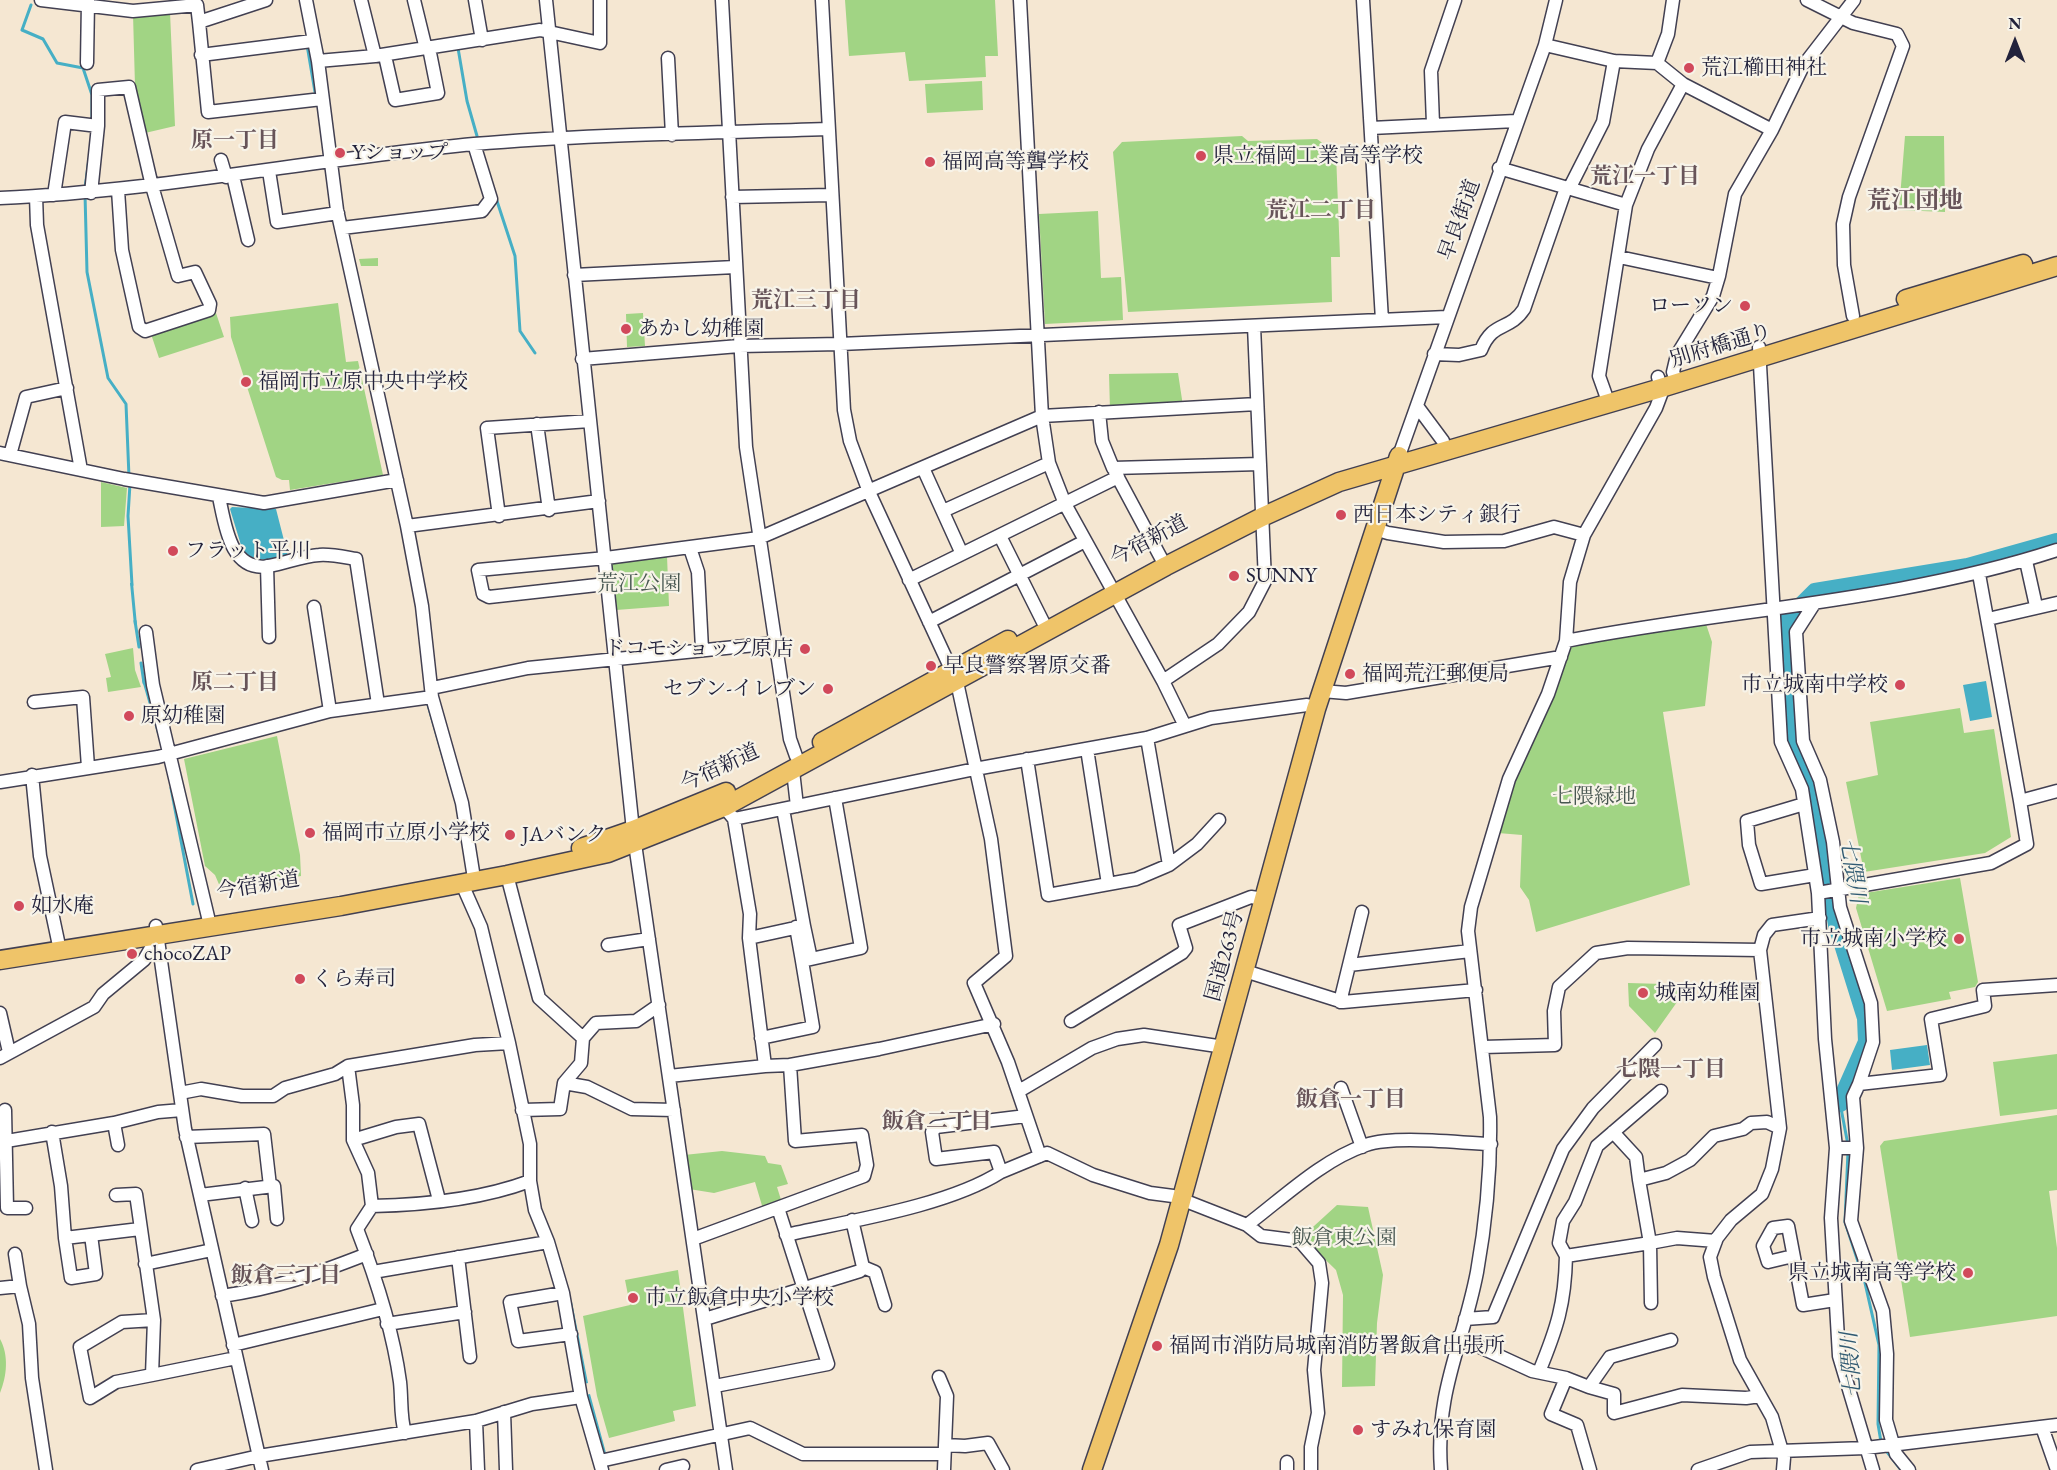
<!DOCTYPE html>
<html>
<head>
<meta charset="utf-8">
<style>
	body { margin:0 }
	#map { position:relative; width:2057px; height:1470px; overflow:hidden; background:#f5e7d2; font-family:"EB Garamond",serif }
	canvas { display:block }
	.north { position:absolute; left:1985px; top:12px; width:60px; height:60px; -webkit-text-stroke:4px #f7f3e8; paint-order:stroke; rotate:0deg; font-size:16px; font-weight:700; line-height:24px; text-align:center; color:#22223b }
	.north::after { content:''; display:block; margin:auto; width:21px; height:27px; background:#22223b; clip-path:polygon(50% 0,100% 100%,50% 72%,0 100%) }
</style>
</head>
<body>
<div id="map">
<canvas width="2057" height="1470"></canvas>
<div class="north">N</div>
</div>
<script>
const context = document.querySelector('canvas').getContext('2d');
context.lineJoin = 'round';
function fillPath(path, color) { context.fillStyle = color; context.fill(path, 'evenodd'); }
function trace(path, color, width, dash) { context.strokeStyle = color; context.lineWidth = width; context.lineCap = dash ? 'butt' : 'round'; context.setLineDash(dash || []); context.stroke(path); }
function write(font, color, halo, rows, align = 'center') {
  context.font = font + ' "EB Garamond","Noto Serif JP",serif'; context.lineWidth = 4.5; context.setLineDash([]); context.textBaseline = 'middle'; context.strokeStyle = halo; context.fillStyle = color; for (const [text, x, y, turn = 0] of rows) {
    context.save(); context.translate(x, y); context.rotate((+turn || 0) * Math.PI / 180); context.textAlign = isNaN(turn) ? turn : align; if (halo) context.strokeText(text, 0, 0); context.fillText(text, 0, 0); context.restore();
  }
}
const green = new Path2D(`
	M 845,0 L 995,0 L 998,56 L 985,56 L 986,77 L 909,81 L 905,52 L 849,56 Z
	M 170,12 L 175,126 L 145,133 L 135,86 L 133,14 Z
	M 982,81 L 983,110 L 927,113 L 925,84 Z
	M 1242,136 L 1248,141 L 1317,139 L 1336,153 L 1340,257 L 1331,257 L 1332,302 L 1128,312 L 1113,152 L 1122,142 Z
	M 1905,136 L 1944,136 L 1945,212 L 1899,210 Z
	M 1098,211 L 1101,278 L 1121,277 L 1123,320 L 1045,324 L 1039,214 Z
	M 378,258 L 378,266 L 361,266 L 359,259 Z
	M 338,303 L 346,362 L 358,361 L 383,475 L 290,490 L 289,480 L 282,480 L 276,477 L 231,337 L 230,317 Z
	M 216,313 L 224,337 L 159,358 L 151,334 Z
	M 643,313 L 645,346 L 627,347 L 626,314 Z
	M 1178,373 L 1183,406 L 1110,410 L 1109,374 Z
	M 101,482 L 127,488 L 124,526 L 101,527 Z
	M 667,556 L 669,606 L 616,610 L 611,564 Z
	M 1705,621 L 1712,642 L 1705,706 L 1663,712 L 1690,885 L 1536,932 L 1529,900 L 1520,887 L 1522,835 L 1498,833 L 1512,783 L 1568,644 Z
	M 133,648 L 135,670 L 141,687 L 108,692 L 106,678 L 111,677 L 105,654 Z
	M 1960,708 L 1964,733 L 1994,729 L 2011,837 L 1985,853 L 1864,872 L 1846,782 L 1878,775 L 1870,722 Z
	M 277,736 L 300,855 L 301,876 L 221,889 L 215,875 L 205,866 L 184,759 Z
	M 1960,878 L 1978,982 L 1975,987 L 1949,992 L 1951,999 L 1887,1011 L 1856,908 L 1859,894 Z
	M 1628,983 L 1664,984 L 1687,988 L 1655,1033 L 1629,1006 Z
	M 2057,1054 L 2057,1109 L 2000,1116 L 1993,1062 Z
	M 2057,1115 L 2057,1190 L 2049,1191 L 2057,1248 L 2057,1316 L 1910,1337 L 1880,1146 L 1884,1141 Z
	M 722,1151 L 765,1156 L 768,1163 L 781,1165 L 788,1184 L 777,1187 L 782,1203 L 763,1209 L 755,1182 L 714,1193 L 689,1189 L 684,1155 Z
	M 1337,1205 L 1368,1207 L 1383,1275 L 1377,1323 L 1375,1386 L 1342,1387 L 1343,1295 L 1336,1270 L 1302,1237 Z
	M 678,1270 L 696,1406 L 673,1411 L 675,1421 L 609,1438 L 597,1396 L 583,1316 L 630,1305 L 625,1280 Z
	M 0,1339 C 9,1355 7,1376 0,1393 Z`);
const water = new Path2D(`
	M 310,47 L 317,95 L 314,95 L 306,48 Z
	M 232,507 L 276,509 L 288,556 L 269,561 L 244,555 L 230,509 Z
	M 133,583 L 137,625 L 134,625 L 130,583 Z
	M 145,679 L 160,732 L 157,733 L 142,680 Z
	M 1986,681 L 1992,717 L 1970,721 L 1963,685 Z
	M 429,702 L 461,813 L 463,833 L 459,833 L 458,814 L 426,703 Z
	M 1927,1045 L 1930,1065 L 1892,1070 L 1890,1050 Z
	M 568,1302 L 572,1302 L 588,1383 L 584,1384 Z
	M 590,1394 L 606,1453 L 602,1453 L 586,1395 Z`);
const stream = new Path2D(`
	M 31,5 L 22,30 L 43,39 L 57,63 L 83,68 L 92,95 L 92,122
	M 458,48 L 467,101 L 477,136
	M 85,188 L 89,159
	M 85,194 L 87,272 L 108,378 L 126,404 L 129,477
	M 496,198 L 515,256 L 520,331 L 535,353
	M 130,484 L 128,516 L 132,585
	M 135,621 L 139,647
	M 141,663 L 144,683
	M 171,788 L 193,904
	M 1840,1103 L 1848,1145
	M 1848,1151 L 1845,1222 L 1865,1283 L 1879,1345 L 1878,1424 L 1881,1442
	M 1884,1448 L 1901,1470`);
const river = new Path2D(`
	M 1840,1103 L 1867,1042 L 1866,1018 L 1837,925 L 1812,782 L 1795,744 L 1790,704 L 1789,618 L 1815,592 L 1968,567 L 2057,542`);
const minor = new Path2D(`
	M 41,0 L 133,11 L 197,5 L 199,22
	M 266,0 L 199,22 L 208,112 L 322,99
	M 306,0 L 318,61 L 337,210 L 407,526 L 422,606 L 432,697 L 462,803 L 473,872
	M 475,0 L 482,40
	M 546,0 L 633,830 L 726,1470
	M 722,0 L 746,447 L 790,739 L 796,756
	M 822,0 L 844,410 L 850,441 L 869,492 L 957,682 L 991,839 L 1006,956 L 974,983 L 1008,1062 L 1040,1156
	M 1020,0 L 1042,416 L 1049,463 L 1065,504 L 1163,681
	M 1363,0 L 1382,320
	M 1807,0 L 1853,23 L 1897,34 L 1903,46 L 1849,197 L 1843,224 L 1844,265 L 1853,316
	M 1545,45 L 1614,61 L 1657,63 L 1683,84
	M 201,55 L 312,41
	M 375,56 L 540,30 L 600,43 L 600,0
	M 385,56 L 395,100 L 438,93 L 429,48 L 425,45 L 414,0
	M 668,58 L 672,135
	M 318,61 L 375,56 L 361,0
	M 87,63 L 88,1
	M 1657,63 L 1668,34 L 1673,0
	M 1433,124 L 1431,71 L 1455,0
	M 1371,128 L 1516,121
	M 221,160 L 226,177
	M 1499,168 L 1626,205
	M 269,171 L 277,222 L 338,213
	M 233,176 L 248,240
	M 1569,189 L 1603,122 L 1614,61
	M 91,193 L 98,126 L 98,90 L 129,87 L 152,186 L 178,276 L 195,272 L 210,304 L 209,310 L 145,331 L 139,327 L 122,250 L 118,190
	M 54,195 L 65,122 L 98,126
	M 36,196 L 37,225 L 81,470
	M 732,197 L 831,195
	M 0,198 C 159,191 315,159 474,144 C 591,134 710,133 828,129
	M 342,228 L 482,211 L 491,199 L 474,144
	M 1619,257 L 1718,278
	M 574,275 L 735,267
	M 1759,347 L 1781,742 L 1802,789 L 1818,893 L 1825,1039 L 1836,1148 L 1831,1218 L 1839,1356 L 1873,1470
	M 1434,354 L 1459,355 L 1481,350 C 1493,320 1509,332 1524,309 L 1566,188
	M 582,359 L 739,346 L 840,344 L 1447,317
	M 1677,382 L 1673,372 L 1677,355 L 1713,296 L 1719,276 L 1735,194 L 1772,130 L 1803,66 L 1854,0
	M 1609,404 L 1599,376 L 1626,205 L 1648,149 L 1683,84 L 1772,130
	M 1417,406 L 1443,441
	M 1099,412 L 1102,441 L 1113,468 L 1260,464
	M 537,424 L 549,510
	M 0,453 L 124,479 L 264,503 L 397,480
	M 1400,453 L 1545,45 L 1556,0
	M 10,455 L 26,397 L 67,388
	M 923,468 L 962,554
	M 1115,472 L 1161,558
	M 219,497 C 225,524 230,573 269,566 C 286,563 302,556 319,555 C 331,554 344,557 356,559 L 378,704
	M 943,511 L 1049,463
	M 499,516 L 487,428 L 590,421
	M 407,526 L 599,501
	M 1375,529 L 1388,533 L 1444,542 L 1504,541 L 1554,527 L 1584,535
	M 1000,536 L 1043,622
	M 690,548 L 698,572 L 702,649
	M 2026,561 L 2036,606
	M 267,566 L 269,637
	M 1979,574 L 2020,801
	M 909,580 L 1118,477
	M 606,584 L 489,597 L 483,594 L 478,570 L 606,558 L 759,538 L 1042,416 L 1257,404
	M 1814,604 L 1796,632 L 1803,741 L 1820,780 L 1833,842 L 1840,907 L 1871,1003 L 1873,1042 L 1859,1084
	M 314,607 L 330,711
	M 1988,619 L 2057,603
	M 929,622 L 1085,541
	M 146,632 L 153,685 L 208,917
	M 1566,641 C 1730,609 1898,602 2057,550
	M 432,688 L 528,668 L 775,643
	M 1322,691 L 1346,693 L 1561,657
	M 34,702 L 83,697 L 88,767
	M 1185,726 L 1163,681 L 1218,644 L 1249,612 L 1265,581 L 1254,326
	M 1087,749 L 1108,884
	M 1027,759 L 1048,895 L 1136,879 L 1169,865 L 1147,738
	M 793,771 L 797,806
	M 32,775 L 40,856 L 58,941
	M 0,782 L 158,757 L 330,711 L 432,697
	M 1804,804 L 1747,821 L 1749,845 L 1761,884 L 1815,875
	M 724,807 L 734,819 L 975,769 L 1147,738 L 1211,718 L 1307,705 L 1316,709
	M 783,809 L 804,926
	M 1169,865 L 1197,844 L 1219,820
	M 507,875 L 539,998 L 583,1038
	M 462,884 L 481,927 L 509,1043 L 530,1144 L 530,1181 L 535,1210 L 548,1242 L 563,1293 L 581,1397 L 602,1470
	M 1818,893 L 1991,863 L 2027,844 L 2020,801 L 2057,791
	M 156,926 L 185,1129 L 262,1470
	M 749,938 L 804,926 L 811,959 L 802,961 L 796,927
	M 608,945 L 649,939
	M 811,959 L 861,948 L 835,798
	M 1349,965 L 1470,951
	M 1245,971 L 1343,1002 L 1476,990
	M 1340,1002 L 1362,912
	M 0,1013 L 9,1052
	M 1071,1021 L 1182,953 L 1186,948 L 1179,925 L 1251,897 L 1264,899
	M 761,1038 L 813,1027 L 802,961
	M 1483,1047 L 1555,1045 L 1554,1011 L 1559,987 L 1596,953 L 1628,948 L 1760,950
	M 0,1058 L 94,1007 L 103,994 L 144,960 L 158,936
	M 790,1065 L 879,1049 L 994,1024
	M 669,1076 L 765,1066 L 749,938 L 750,914 L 734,819
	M 564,1083 L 587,1087 L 632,1109 L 674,1110
	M 1341,1088 L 1362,1147
	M 1019,1091 L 1092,1048 L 1117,1039 L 1144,1035 L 1224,1047
	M 180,1093 L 201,1089 L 242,1096 L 273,1096 L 285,1088 L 335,1074 L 348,1066
	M 5,1110 L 7,1208 L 26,1208
	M 522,1110 L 560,1109 L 564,1083 L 581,1063 L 583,1038 L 596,1023 L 636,1021 L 659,1005
	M 1026,1116 L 936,1127 L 932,1132 L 936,1159 L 994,1152 L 1001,1172 L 1047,1153 L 1093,1175 L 1150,1193 L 1173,1196 L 1247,1225 C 1284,1197 1322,1160 1366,1145 C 1395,1135 1458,1143 1491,1144
	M 114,1123 L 118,1145
	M 52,1132 L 61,1186 L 65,1238
	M 1613,1132 L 1636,1157 L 1639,1180
	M 186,1137 L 264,1134 L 270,1186
	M 353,1140 L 396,1127 L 419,1124 L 439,1200
	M 0,1142 L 114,1123 L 158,1112 L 182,1110
	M 1836,1148 L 1857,1148 L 1853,1097 L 1859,1084 L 1940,1075 L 1931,1019 L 1985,1006 L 1983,990 L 2057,985
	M 1857,1148 L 1851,1221 L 1883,1311 L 1887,1354 L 1886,1420 L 1896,1454 L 1909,1470
	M 245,1188 L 252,1221
	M 116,1195 L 136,1194 L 154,1320
	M 200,1195 L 274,1186 L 277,1219
	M 372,1206 C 423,1205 482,1199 530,1181
	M 1247,1225 L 1261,1236 L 1300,1241 L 1319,1263 L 1322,1283 L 1314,1370 L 1318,1413 L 1311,1447 L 1311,1470
	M 91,1235 L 96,1274 L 71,1278 L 65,1238 L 140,1229
	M 786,1235 C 849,1221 948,1206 1001,1172
	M 693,1239 L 864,1176 L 867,1165 L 862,1135 L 795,1141 L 790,1065 L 765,1066
	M 1716,1241 L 1677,1238 L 1650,1243 L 1639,1180 L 1666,1173 L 1690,1160 L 1714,1136 L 1743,1129 L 1751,1123 L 1767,1122 L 1780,1128
	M 15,1254 L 20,1286
	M 1566,1256 L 1559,1243 L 1563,1221 L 1575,1202 L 1597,1146 L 1661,1091
	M 1793,1256 L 1768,1262 L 1763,1246 L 1773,1228 L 1788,1226 L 1803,1305 L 1835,1300
	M 458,1257 L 470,1357
	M 145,1264 L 212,1250
	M 863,1267 L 875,1272 L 885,1305
	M 373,1272 L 548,1242
	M 0,1288 L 20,1286 L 29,1324 L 32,1378 L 46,1470
	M 563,1293 L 510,1302 L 518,1341 L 571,1334
	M 222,1296 C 277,1288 316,1274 367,1254
	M 705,1319 L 860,1271 L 863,1267 L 852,1220
	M 1465,1319 L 1493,1317 L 1563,1149 L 1593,1108 L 1655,1045
	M 387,1324 L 465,1312
	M 1458,1337 L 1532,1371 L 1566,1378 L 1551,1414 L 1577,1425 L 1590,1470
	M 233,1345 L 383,1309
	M 1539,1372 C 1557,1328 1565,1304 1566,1256 L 1650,1243 L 1651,1303
	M 152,1375 L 116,1382 L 90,1398 L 80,1347 L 122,1322 L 154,1320 L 152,1375 L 236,1358
	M 939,1377 L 947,1396 L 944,1470
	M 1566,1378 L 1589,1387 L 1610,1357 L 1671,1340
	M 715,1386 L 828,1364 L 778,1208
	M 1589,1387 L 1614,1394 L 1614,1413 L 1682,1395 L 1746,1398 L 1760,1396
	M 504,1412 L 506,1470
	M 476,1421 L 478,1470
	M 2042,1427 L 2057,1470
	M 405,1433 C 400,1416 402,1400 400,1382 C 393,1330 376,1278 357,1229 L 372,1206 L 368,1173 L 353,1140 L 353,1105 L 348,1066 L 475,1045 L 509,1043
	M 945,1445 L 965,1446 L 988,1443 L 1003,1470
	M 600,1461 L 750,1428 L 803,1454 L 944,1454
	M 1287,1462 L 1287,1470
	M 197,1470 L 259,1456 L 476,1421 L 532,1404 L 581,1397
	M 666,1470 L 683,1466
	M 1441,1470 C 1435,1391 1463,1345 1477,1272 C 1486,1222 1491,1168 1490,1117 L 1468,931 L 1471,907 L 1509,779 L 1548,694 L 1566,641 L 1570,582 L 1584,535 L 1656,408 L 1662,392 L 1658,377
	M 1698,1470 L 1750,1452 L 1866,1448 L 2057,1425
	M 1783,1470 L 1784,1458 L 1772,1417 L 1740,1360 L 1714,1277 L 1710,1257 L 1717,1238 L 1731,1220 L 1762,1194 L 1772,1169 L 1780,1128 L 1760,950 L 1764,935 L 1772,925 L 1820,918`);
const highway = new Path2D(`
	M 1906,299 L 2023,264
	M 822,742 L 1008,640
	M 581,848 L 633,830 L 726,792
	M 0,960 L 341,906 L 507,875 L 608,853 L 724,807 L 1166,566 L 1262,517 L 1339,482 L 1661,388 L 2057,266
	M 1092,1470 L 1169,1245 L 1316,709 L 1399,456`);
const markers = [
	[1689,68,6,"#d1495b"],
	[340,153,6,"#d1495b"],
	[1201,156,6,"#d1495b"],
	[930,162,6,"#d1495b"],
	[1745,306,6,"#d1495b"],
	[626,329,6,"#d1495b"],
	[246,382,6,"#d1495b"],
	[1341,515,6,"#d1495b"],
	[173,551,6,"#d1495b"],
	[1234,576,6,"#d1495b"],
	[805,649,6,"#d1495b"],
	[931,666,6,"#d1495b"],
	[1350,674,6,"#d1495b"],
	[1900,685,6,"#d1495b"],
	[828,689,6,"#d1495b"],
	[129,716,6,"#d1495b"],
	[310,833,6,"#d1495b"],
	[510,835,6,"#d1495b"],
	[19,906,6,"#d1495b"],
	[1959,939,6,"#d1495b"],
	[132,954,6,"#d1495b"],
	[300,979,6,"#d1495b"],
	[1643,993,6,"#d1495b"],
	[1968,1273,6,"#d1495b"],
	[633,1298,6,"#d1495b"],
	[1157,1346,6,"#d1495b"],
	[1358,1430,6,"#d1495b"]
];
const poiNames = [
	["荒江櫛田神社",1701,68],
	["Yショップ",352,153],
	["県立福岡工業高等学校",1213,156],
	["福岡高等聾学校",942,162],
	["ローソン",1733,306,"right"],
	["あかし幼稚園",638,329],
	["福岡市立原中央中学校",258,382],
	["西日本シティ銀行",1353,515],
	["フラット平川",185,551],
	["SUNNY",1246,576],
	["ドコモショップ原店",793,649,"right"],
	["早良警察署原交番",943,666],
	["福岡荒江郵便局",1362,674],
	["市立城南中学校",1888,685,"right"],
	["セブン-イレブン",816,689,"right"],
	["原幼稚園",141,716],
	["福岡市立原小学校",322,833],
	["JAバンク",522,835],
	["如水庵",31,906],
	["市立城南小学校",1947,939,"right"],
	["chocoZAP",144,954],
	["くら寿司",312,979],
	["城南幼稚園",1655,993],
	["県立城南高等学校",1956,1273,"right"],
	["市立飯倉中央小学校",645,1298],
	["福岡市消防局城南消防署飯倉出張所",1169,1346],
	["すみれ保育園",1370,1430]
];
const streetNames = [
	["早良街道",1460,220,-70],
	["別府橋通り",1721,346,-17],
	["今宿新道",1149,541,-28],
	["今宿新道",720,768,-25],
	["今宿新道",258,886,-9],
	["国道263号",1225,956,-75]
];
const parkNames = [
	["荒江公園",639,584],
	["七隈緑地",1594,797],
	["飯倉東公園",1344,1238]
];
const neighbourhoodNames = [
	["原一丁目",235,141],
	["荒江一丁目",1645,177],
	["荒江二丁目",1321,211],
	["荒江三丁目",806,301],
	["原二丁目",235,683],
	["七隈一丁目",1671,1070],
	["飯倉一丁目",1351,1100],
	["飯倉二丁目",937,1122],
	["飯倉三丁目",286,1276]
];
const waterNames = [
	["七隈川",1852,871,80],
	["七隈川",1852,1365,-94]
];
const quarterNames = [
	["荒江団地",1915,201]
];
fillPath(green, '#a1d484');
fillPath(water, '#46afc5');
trace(stream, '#46afc5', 3);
trace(river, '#46afc5', 18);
trace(minor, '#424052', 15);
trace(highway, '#424052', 21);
trace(minor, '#fff', 12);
trace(highway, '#efc469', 18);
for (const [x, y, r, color] of markers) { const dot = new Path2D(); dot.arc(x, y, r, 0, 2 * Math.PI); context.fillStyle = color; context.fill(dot); trace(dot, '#f7f3e8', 2); }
write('21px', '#22223b', '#f7f3e8', poiNames, 'left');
write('21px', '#22223b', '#f7f3e8', streetNames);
write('21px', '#485751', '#f7f3e8', parkNames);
write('bold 22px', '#675459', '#f7f3e8', neighbourhoodNames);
write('italic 22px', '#305a72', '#f7f3e8', waterNames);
write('bold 24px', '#675459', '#f7f3e8', quarterNames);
</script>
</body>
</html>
